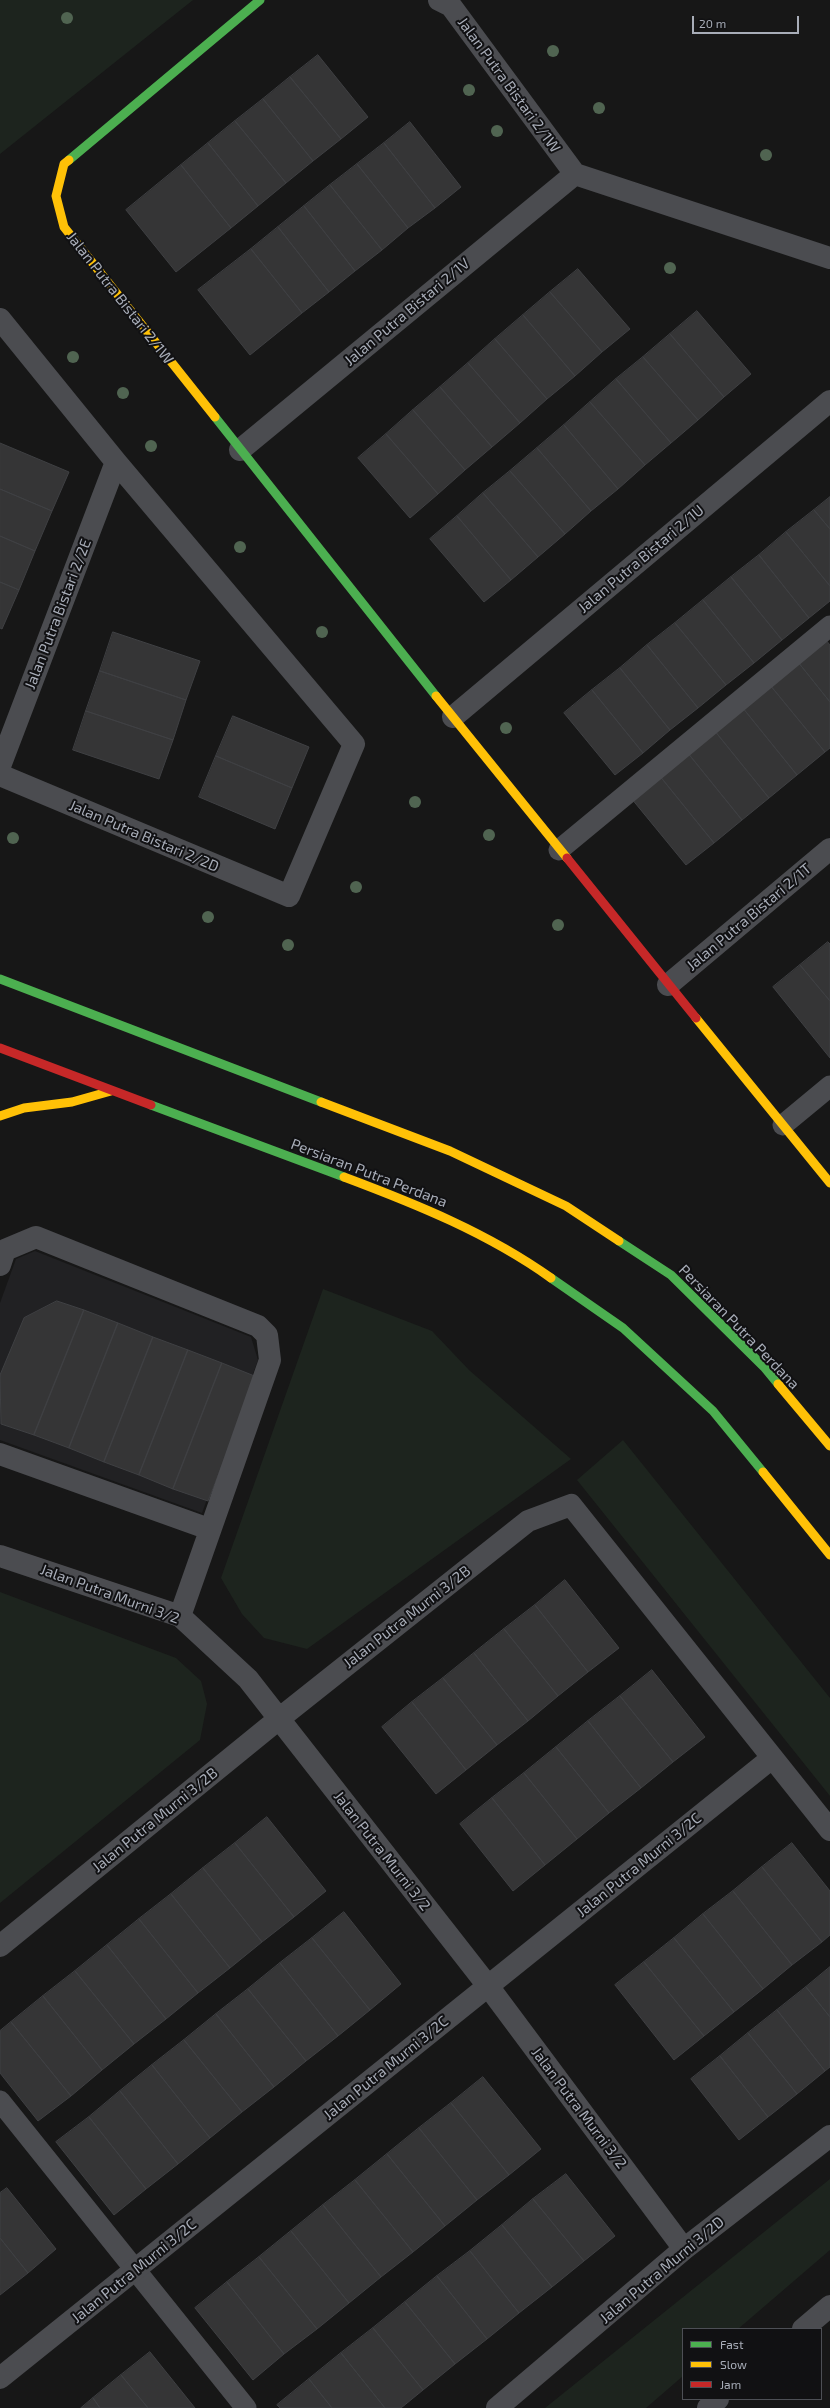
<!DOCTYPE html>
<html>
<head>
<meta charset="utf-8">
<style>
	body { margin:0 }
	#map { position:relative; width:830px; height:2408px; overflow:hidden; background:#171717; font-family:"Exo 2",sans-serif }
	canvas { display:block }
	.legend { position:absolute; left:682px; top:2328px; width:140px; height:72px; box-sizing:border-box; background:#111113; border:1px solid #4d4f55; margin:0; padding:5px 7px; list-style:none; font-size:12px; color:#a8adb8 }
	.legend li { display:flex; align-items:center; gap:8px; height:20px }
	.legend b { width:20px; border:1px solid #4d4f55 }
	.scale { position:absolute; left:692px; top:16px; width:107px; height:18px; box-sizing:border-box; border:2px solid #a8adb8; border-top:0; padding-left:5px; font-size:12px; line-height:14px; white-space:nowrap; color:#a8adb8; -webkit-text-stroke:3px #111113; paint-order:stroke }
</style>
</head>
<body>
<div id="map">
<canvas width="830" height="2408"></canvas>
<ul class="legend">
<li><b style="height:5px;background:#4caf50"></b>Fast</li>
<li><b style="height:5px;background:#ffc107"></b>Slow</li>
<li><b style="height:5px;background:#c62828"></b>Jam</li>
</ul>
<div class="scale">20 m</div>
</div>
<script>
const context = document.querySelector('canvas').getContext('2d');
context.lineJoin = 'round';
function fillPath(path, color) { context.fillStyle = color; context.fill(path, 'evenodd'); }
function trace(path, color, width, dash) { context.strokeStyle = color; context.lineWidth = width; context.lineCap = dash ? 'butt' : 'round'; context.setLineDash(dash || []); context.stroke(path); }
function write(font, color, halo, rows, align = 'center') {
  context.font = font + ' "Exo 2",sans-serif'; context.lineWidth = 4; context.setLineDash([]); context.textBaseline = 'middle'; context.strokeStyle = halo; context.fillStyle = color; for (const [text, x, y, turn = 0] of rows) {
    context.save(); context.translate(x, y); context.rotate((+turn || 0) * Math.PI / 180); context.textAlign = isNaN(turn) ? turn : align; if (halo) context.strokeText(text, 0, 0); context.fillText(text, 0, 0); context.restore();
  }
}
const built = new Path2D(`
	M 35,1251 L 251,1337 L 258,1360 L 202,1513 L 0,1440 L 0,1303 L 16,1259 Z`);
const green = new Path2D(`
	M 0,0 L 193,0 L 0,154 Z
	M 323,1289 L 432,1331 L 469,1370 L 571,1459 L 307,1649 L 264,1638 L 242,1614 L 221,1578 Z
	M 623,1440 L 830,1698 L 830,1796 L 577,1480 Z
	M 0,1592 L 176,1658 L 201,1681 L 207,1704 L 200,1740 L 0,1903 Z
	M 830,2179 L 830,2250 L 738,2329 L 683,2329 L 683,2376 L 646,2408 L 545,2408 Z`);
const building = new Path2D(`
	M 318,55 L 368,117 L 341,139 L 290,77 Z
	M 290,77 L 341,139 L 313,161 L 263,99 Z
	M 263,99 L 313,161 L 286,183 L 235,121 Z
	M 235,121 L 286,183 L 258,206 L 208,143 Z
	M 410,122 L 461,187 L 435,208 L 384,143 Z
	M 208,143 L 258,206 L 231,228 L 181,165 Z
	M 384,143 L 435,208 L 408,228 L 357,164 Z
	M 357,164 L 408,228 L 382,250 L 330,185 Z
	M 181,165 L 231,228 L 176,272 L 126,210 Z
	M 330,185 L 382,250 L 355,271 L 304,206 Z
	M 304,206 L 355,271 L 329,292 L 278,227 Z
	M 278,227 L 329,292 L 302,313 L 251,249 Z
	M 251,249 L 302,313 L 250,355 L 198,290 Z
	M 578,269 L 630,329 L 602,352 L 550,292 Z
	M 550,292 L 602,352 L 575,376 L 523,315 Z
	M 697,311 L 751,374 L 724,397 L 670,334 Z
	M 523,315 L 575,376 L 547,399 L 495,339 Z
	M 670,334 L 724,397 L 698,420 L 643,357 Z
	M 495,339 L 547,399 L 520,423 L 468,363 Z
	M 643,357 L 698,420 L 671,443 L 616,379 Z
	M 468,363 L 520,423 L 492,447 L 440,387 Z
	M 616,379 L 671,443 L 645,465 L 590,402 Z
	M 440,387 L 492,447 L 465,470 L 413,410 Z
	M 590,402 L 645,465 L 618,489 L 564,425 Z
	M 413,410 L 465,470 L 438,494 L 386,434 Z
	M 564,425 L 618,489 L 591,511 L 537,448 Z
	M 386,434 L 438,494 L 410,518 L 358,458 Z
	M 0,443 L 69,472 L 52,511 L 0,489 Z
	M 537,448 L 591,511 L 565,534 L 510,471 Z
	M 510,471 L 565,534 L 538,557 L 483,493 Z
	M 0,489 L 52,511 L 35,551 L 0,536 Z
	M 483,493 L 538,557 L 511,580 L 457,516 Z
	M 830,497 L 830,529 L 814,510 Z
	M 814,510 L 830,529 L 830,586 L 786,532 Z
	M 457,516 L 511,580 L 484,602 L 430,539 Z
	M 786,532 L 830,586 L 830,601 L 809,618 L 759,555 Z
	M 0,536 L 35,551 L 19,590 L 0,582 Z
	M 759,555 L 809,618 L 782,640 L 731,577 Z
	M 731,577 L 782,640 L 754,663 L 703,600 Z
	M 0,582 L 19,590 L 2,629 L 0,628 Z
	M 703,600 L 754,663 L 726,685 L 675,623 Z
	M 675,623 L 726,685 L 698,708 L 647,645 Z
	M 113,632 L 200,661 L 186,700 L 100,671 Z
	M 825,639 L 830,645 L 830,702 L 798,662 Z
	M 647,645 L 698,708 L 670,730 L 620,668 Z
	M 798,662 L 830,702 L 830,748 L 825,752 L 770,685 Z
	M 620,668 L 670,730 L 643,753 L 592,690 Z
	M 100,671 L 186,700 L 173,740 L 86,711 Z
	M 770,685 L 825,752 L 797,775 L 742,707 Z
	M 592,690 L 643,753 L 615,775 L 564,713 Z
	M 742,707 L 797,775 L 769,798 L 714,730 Z
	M 86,711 L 173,740 L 159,779 L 73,750 Z
	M 233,716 L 309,747 L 292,788 L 216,756 Z
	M 714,730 L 769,798 L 742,820 L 687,752 Z
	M 687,752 L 742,820 L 714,843 L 659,775 Z
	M 216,756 L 292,788 L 275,829 L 199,797 Z
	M 659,775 L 714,843 L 686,865 L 631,798 Z
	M 828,942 L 830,944 L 830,1001 L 800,965 Z
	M 800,965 L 830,1001 L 830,1058 L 773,987 Z
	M 57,1301 L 84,1310 L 34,1435 L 1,1424 L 0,1375 L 24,1318 Z
	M 84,1310 L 118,1323 L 69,1448 L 34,1435 Z
	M 118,1323 L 153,1337 L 104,1462 L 69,1448 Z
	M 153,1337 L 188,1350 L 139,1475 L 104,1462 Z
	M 188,1350 L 222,1363 L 173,1489 L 139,1475 Z
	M 222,1363 L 257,1377 L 208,1501 L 173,1489 Z
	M 565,1580 L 619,1648 L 588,1672 L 535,1605 Z
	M 535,1605 L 588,1672 L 558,1696 L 504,1629 Z
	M 504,1629 L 558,1696 L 528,1721 L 474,1653 Z
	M 474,1653 L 528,1721 L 497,1745 L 443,1678 Z
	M 652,1670 L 705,1737 L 673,1762 L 620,1696 Z
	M 443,1678 L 497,1745 L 466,1770 L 412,1702 Z
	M 620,1696 L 673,1762 L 641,1788 L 588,1721 Z
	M 412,1702 L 466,1770 L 436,1794 L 382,1727 Z
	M 588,1721 L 641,1788 L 609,1813 L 556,1747 Z
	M 556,1747 L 609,1813 L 577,1839 L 524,1773 Z
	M 524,1773 L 577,1839 L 545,1865 L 492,1798 Z
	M 492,1798 L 545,1865 L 513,1891 L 460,1824 Z
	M 267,1817 L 326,1891 L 294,1917 L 235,1843 Z
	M 235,1843 L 294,1917 L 262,1942 L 203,1868 Z
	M 792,1843 L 830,1891 L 830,1935 L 822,1942 L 762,1867 Z
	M 762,1867 L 822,1942 L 792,1965 L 733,1891 Z
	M 203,1868 L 262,1942 L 230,1968 L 171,1894 Z
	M 733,1891 L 792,1965 L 763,1989 L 703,1914 Z
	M 171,1894 L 230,1968 L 198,1993 L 139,1919 Z
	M 344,1912 L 401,1984 L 370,2010 L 312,1938 Z
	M 703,1914 L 763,1989 L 734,2012 L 674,1938 Z
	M 139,1919 L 198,1993 L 166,2019 L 107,1945 Z
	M 312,1938 L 370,2010 L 338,2036 L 280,1963 Z
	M 674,1938 L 734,2012 L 704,2036 L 644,1962 Z
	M 107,1945 L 166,2019 L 134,2044 L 75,1971 Z
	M 644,1962 L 704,2036 L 674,2060 L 615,1985 Z
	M 280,1963 L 338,2036 L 306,2061 L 248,1989 Z
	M 830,1967 L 830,2017 L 806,1987 Z
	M 75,1971 L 134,2044 L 102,2070 L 43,1996 Z
	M 806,1987 L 830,2017 L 830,2067 L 825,2071 L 777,2010 Z
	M 248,1989 L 306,2061 L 274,2087 L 216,2014 Z
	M 43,1996 L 102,2070 L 71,2096 L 11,2022 Z
	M 777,2010 L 825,2071 L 797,2094 L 748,2033 Z
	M 216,2014 L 274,2087 L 242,2112 L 184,2040 Z
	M 11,2022 L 71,2096 L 38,2121 L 0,2073 L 0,2031 Z
	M 748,2033 L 797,2094 L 768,2117 L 720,2056 Z
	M 184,2040 L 242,2112 L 210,2138 L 152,2065 Z
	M 720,2056 L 768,2117 L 739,2140 L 691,2079 Z
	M 152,2065 L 210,2138 L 178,2164 L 120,2091 Z
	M 483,2077 L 541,2149 L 509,2175 L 451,2103 Z
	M 120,2091 L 178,2164 L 146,2189 L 89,2117 Z
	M 451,2103 L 509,2175 L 477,2200 L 419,2128 Z
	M 89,2117 L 146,2189 L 114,2215 L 56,2142 Z
	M 419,2128 L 477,2200 L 445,2226 L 387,2154 Z
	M 387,2154 L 445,2226 L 413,2252 L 355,2180 Z
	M 566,2174 L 615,2236 L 584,2261 L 533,2199 Z
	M 355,2180 L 413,2252 L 381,2277 L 323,2205 Z
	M 7,2188 L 56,2249 L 28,2273 L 0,2238 L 0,2193 Z
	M 533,2199 L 584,2261 L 552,2287 L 502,2225 Z
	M 323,2205 L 381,2277 L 349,2303 L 291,2231 Z
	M 502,2225 L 552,2287 L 519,2313 L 470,2251 Z
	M 291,2231 L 349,2303 L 317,2329 L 259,2257 Z
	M 0,2238 L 28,2273 L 0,2295 Z
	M 470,2251 L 519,2313 L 487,2339 L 437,2276 Z
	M 259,2257 L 317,2329 L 284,2354 L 227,2282 Z
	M 437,2276 L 487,2339 L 455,2364 L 405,2302 Z
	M 227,2282 L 284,2354 L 253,2380 L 195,2308 Z
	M 405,2302 L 455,2364 L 423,2390 L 373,2328 Z
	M 373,2328 L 423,2390 L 401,2408 L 385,2408 L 341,2353 Z
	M 150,2352 L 195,2408 L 148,2408 L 121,2375 Z
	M 341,2353 L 385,2408 L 332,2408 L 309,2379 Z
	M 121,2375 L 148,2408 L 100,2408 L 93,2398 Z
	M 309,2379 L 332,2408 L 280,2408 L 277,2405 Z
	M 93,2398 L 100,2408 L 81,2408 Z`);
const lane = new Path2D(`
	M 559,850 L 830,626
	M 783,1125 L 830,1086
	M 0,2101 L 246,2408`);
const street = new Path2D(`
	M 439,0 L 451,6 L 575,174
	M 575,174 L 830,258
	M 0,319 L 116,462 L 354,744 L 289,896 L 0,775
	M 240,450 L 575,174
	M 453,717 L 830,401
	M 0,766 L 116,462
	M 668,985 L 830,849
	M 0,1265 L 5,1250 L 36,1237 L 258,1326 L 267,1335 L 270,1360 L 180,1616
	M 0,1454 L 209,1529
	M 0,1556 L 180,1616 L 248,1679 L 488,1986 L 684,2249
	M 0,1946 L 280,1718 L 528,1521 L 571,1505 L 830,1830
	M 803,2329 L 830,2306
	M 0,2378 L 772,1758
	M 497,2408 L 684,2249 L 830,2136
	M 708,2408 L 718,2399`);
const fast = new Path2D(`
	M 69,160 L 260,0
	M 215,417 L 436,696
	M 0,979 L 321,1102
	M 151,1105 L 344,1177
	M 619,1241 L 671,1275 L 764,1367 L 778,1384
	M 551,1278 L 623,1328 L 713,1411 L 763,1472`);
const slow = new Path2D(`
	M 69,160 L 64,164 L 56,196 L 64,227 L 215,417
	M 436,696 L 567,858
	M 696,1018 L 830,1183
	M 321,1102 L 450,1151 L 566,1206 L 619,1241
	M 0,1116 L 24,1108 L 72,1102 L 111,1091
	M 344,1177 C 416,1204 488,1233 551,1278
	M 778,1384 L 830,1446
	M 763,1472 L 830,1555`);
const jam = new Path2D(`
	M 567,858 L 696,1018
	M 0,1048 L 151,1105`);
const trees = [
	[67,18],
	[553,51],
	[469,90],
	[599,108],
	[497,131],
	[766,155],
	[670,268],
	[73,357],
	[123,393],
	[151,446],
	[240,547],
	[322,632],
	[506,728],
	[415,802],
	[489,835],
	[13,838],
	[356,887],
	[208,917],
	[558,925],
	[288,945]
];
const streetNames = [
	["Jalan Putra Bistari 2/1W",509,85,54],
	["Jalan Putra Bistari 2/1W",120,298,52],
	["Jalan Putra Bistari 2/1V",407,312,-40],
	["Jalan Putra Bistari 2/1U",641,559,-40],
	["Jalan Putra Bistari 2/2E",58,614,-69],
	["Jalan Putra Bistari 2/2D",144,836,23],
	["Jalan Putra Bistari 2/1T",749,917,-40],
	["Persiaran Putra Perdana",369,1173,21],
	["Persiaran Putra Perdana",739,1327,46],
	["Jalan Putra Murni 3/2",110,1594,20],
	["Jalan Putra Murni 3/2B",407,1617,-38],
	["Jalan Putra Murni 3/2B",155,1820,-39],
	["Jalan Putra Murni 3/2",382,1851,52],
	["Jalan Putra Murni 3/2C",639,1865,-39],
	["Jalan Putra Murni 3/2C",386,2068,-39],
	["Jalan Putra Murni 3/2",579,2108,53],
	["Jalan Putra Murni 3/2D",662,2270,-40],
	["Jalan Putra Murni 3/2C",134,2271,-39]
];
fillPath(built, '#212123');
fillPath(green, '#1d241e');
fillPath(building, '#353536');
trace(building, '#3f4043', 1);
trace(lane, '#4b4c50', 21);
trace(street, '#4b4c50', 22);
trace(fast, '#4caf50', 9);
trace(slow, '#ffc107', 9);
trace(jam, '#c62828', 9);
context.fillStyle = '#506451';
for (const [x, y] of trees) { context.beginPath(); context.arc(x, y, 6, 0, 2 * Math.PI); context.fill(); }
write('15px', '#a8adb8', '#111113', streetNames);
</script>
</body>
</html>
